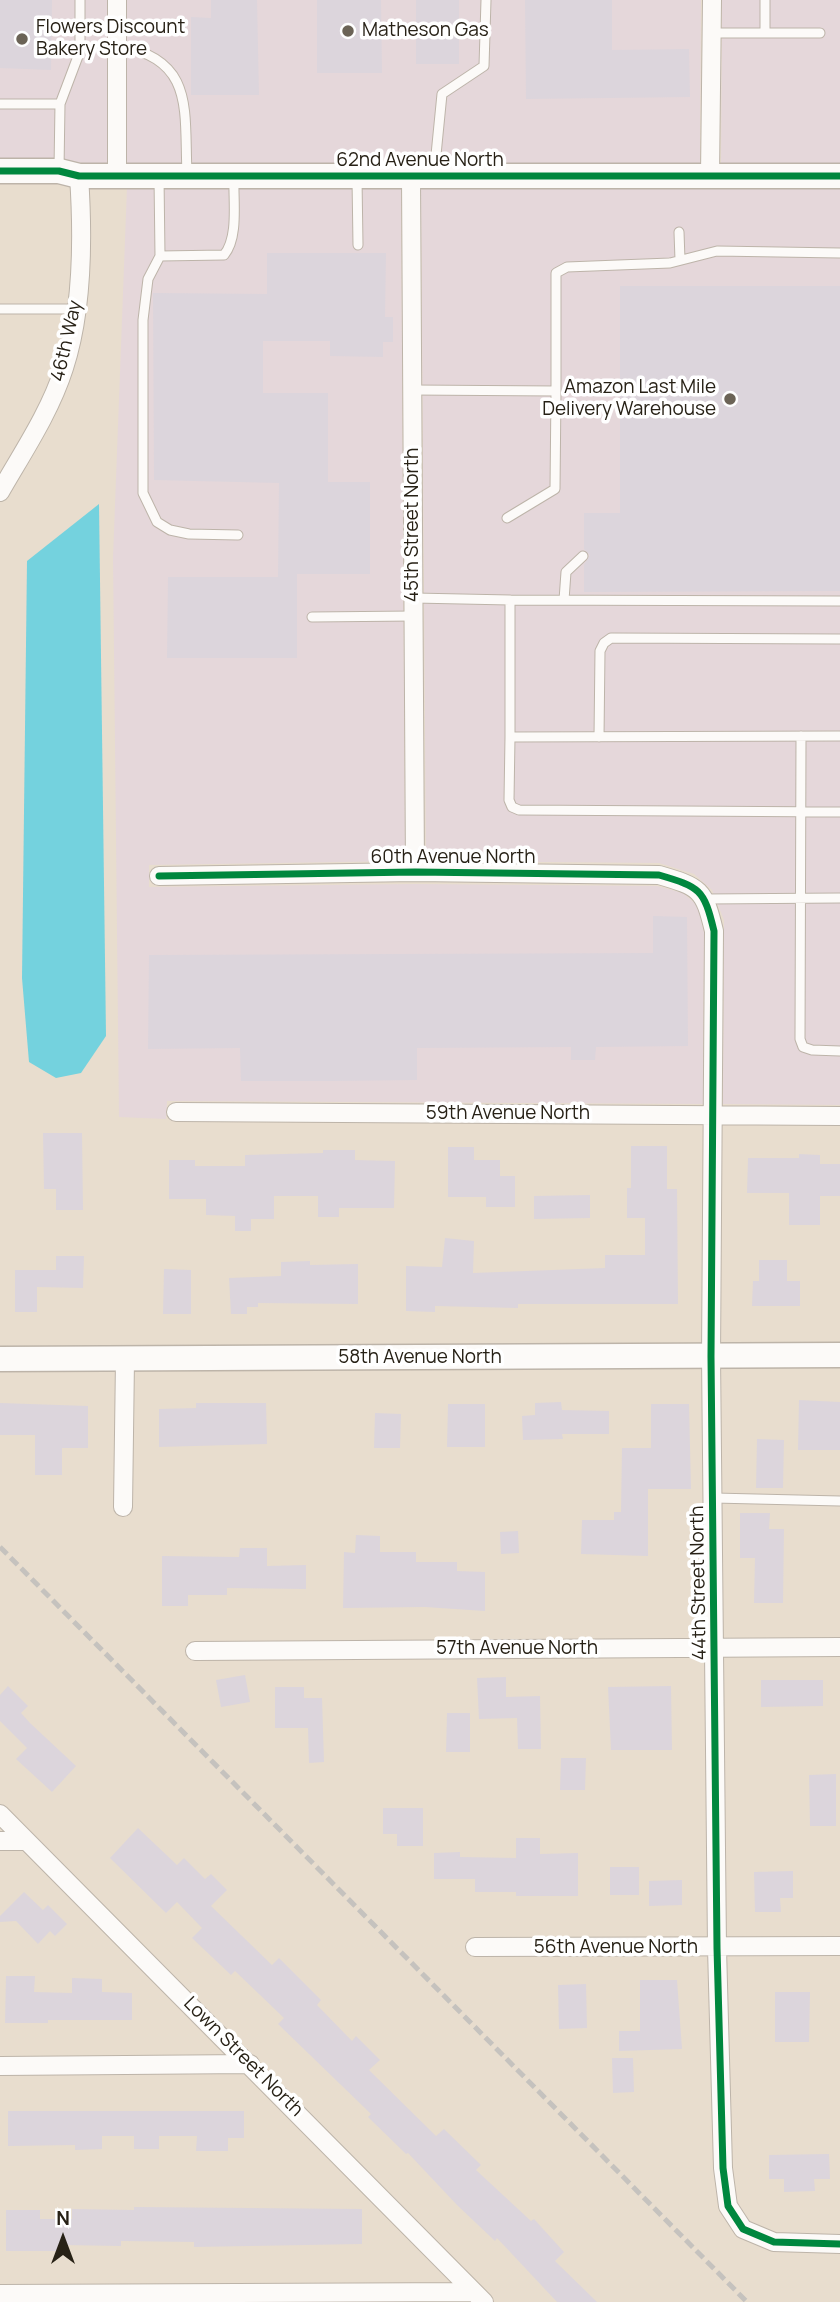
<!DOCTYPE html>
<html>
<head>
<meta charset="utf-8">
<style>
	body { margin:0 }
	#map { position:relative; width:840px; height:2302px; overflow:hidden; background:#e8ddce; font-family:Manrope,sans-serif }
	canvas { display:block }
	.north { position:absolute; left:28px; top:2204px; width:70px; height:70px; -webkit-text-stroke:5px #fff; paint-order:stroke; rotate:0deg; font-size:19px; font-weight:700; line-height:28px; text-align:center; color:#272116 }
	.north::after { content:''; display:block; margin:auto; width:24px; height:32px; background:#272116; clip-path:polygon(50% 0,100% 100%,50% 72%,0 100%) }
</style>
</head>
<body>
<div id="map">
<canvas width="840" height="2302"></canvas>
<div class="north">N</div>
</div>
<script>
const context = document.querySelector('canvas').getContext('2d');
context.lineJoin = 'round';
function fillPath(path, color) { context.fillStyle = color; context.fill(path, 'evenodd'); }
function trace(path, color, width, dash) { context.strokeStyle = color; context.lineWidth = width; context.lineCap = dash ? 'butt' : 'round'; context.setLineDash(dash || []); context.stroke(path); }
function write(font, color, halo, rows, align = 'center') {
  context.font = font + ' Manrope,sans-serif'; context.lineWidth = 7; context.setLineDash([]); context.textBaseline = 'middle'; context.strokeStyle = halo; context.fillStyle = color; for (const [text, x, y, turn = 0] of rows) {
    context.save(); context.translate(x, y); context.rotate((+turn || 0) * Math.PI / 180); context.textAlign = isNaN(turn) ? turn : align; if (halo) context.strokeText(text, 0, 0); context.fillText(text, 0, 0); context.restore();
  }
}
const industrial = new Path2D(`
	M 0,0 L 107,0 L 107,164 L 0,159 Z
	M 127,0 L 701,0 L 700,164 L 127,164 Z
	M 722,0 L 840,0 L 840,164 L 721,164 Z
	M 127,187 L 401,188 L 405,861 L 149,865 L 149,887 L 415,884 L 657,886 L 683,893 L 697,905 L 704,932 L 703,1104 L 167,1101 L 166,1119 L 119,1117 L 113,558 Z
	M 840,187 L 840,1105 L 723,1104 L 724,920 L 712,890 L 694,874 L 659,863 L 426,861 L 421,189 Z`);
const water = new Path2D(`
	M 99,504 L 106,1036 L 81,1073 L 56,1078 L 29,1062 L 22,978 L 27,561 Z`);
const building = new Path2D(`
	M 0,0 L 52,0 L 51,70 L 0,68 Z
	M 211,0 L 257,0 L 259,95 L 191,95 L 191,17 L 211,18 Z
	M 317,0 L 381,0 L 382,73 L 317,73 Z
	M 416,0 L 459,0 L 459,64 L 416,64 Z
	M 525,0 L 612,0 L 612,50 L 689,49 L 690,97 L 526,99 Z
	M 267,253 L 386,253 L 385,317 L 393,317 L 393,342 L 383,342 L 383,357 L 330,356 L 330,341 L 263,341 L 263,393 L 328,393 L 328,482 L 370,482 L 370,574 L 297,574 L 297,658 L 167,658 L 168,577 L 278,577 L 279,483 L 154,480 L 153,293 L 267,294 Z
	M 620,286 L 840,286 L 840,591 L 584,592 L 584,565 L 590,555 L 584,549 L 584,513 L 620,513 Z
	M 653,916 L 687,917 L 688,1046 L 596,1047 L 595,1060 L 571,1060 L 571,1047 L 417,1048 L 417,1080 L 330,1081 L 241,1081 L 240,1048 L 148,1049 L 149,955 L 653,953 Z
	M 43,1133 L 82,1133 L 83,1210 L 56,1210 L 56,1189 L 44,1189 Z
	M 631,1146 L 667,1146 L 667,1189 L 677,1189 L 678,1304 L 518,1304 L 518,1308 L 435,1306 L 435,1312 L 406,1311 L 406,1266 L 442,1267 L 445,1238 L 474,1241 L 473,1273 L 605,1268 L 605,1255 L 645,1255 L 645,1218 L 627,1218 L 627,1188 L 631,1188 Z
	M 448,1147 L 474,1147 L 474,1160 L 500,1160 L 500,1176 L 515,1176 L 515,1207 L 486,1207 L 486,1197 L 448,1197 Z
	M 323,1150 L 355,1150 L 355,1160 L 395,1161 L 394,1208 L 339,1208 L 339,1217 L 318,1217 L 318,1196 L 274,1196 L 274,1219 L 251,1219 L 251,1231 L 235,1231 L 235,1216 L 206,1215 L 206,1199 L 169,1199 L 169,1160 L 195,1160 L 195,1166 L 245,1166 L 245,1155 L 323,1153 Z
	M 799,1154 L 820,1155 L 820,1164 L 840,1164 L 840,1196 L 820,1196 L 820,1225 L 789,1225 L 789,1193 L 747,1193 L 748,1158 L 799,1158 Z
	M 590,1195 L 590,1218 L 534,1219 L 534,1196 Z
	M 56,1256 L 84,1256 L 83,1288 L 37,1287 L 37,1312 L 15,1312 L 15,1270 L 56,1270 Z
	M 759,1260 L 787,1260 L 787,1281 L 800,1281 L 800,1306 L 752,1306 L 753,1281 L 759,1281 Z
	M 310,1261 L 310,1265 L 358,1264 L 358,1304 L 258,1303 L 258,1307 L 247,1307 L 247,1314 L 231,1314 L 229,1278 L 281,1276 L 281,1262 Z
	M 164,1269 L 191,1270 L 191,1314 L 163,1314 Z
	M 799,1400 L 840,1402 L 840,1450 L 798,1450 Z
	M 561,1402 L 562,1410 L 609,1411 L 609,1434 L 562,1434 L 563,1439 L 523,1440 L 522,1416 L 535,1415 L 535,1403 Z
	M 0,1403 L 88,1406 L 88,1448 L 62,1448 L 62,1475 L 35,1475 L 35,1435 L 0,1435 Z
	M 196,1403 L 266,1403 L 267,1444 L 159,1447 L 159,1409 L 196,1408 Z
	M 448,1404 L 485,1404 L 485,1447 L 447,1447 Z
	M 651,1404 L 689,1404 L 691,1489 L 648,1489 L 648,1556 L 581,1554 L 582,1520 L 614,1520 L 614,1512 L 621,1512 L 622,1448 L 651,1448 Z
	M 375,1413 L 401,1414 L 400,1448 L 374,1448 Z
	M 757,1439 L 784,1440 L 783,1488 L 756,1488 Z
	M 740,1513 L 770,1513 L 769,1529 L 784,1529 L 783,1603 L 754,1603 L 755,1558 L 740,1558 Z
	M 518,1531 L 519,1553 L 501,1554 L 500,1532 Z
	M 356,1535 L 380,1536 L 380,1552 L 416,1552 L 416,1562 L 457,1562 L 457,1571 L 485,1572 L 485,1611 L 425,1607 L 343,1608 L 344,1552 L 355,1553 Z
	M 240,1548 L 267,1548 L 267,1566 L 306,1565 L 306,1589 L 227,1588 L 227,1595 L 188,1595 L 188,1606 L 162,1606 L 162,1556 L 239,1557 Z
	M 245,1675 L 250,1702 L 221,1707 L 216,1680 Z
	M 506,1677 L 506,1697 L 540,1696 L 541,1749 L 518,1749 L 517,1718 L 479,1719 L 477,1678 Z
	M 761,1680 L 823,1680 L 823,1706 L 761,1707 Z
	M 8,1686 L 28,1706 L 21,1713 L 30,1723 L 76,1766 L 52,1792 L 16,1759 L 27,1748 L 0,1721 L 0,1695 Z
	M 671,1686 L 672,1750 L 611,1750 L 608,1687 Z
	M 275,1687 L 304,1687 L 304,1698 L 322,1698 L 324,1762 L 309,1763 L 308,1728 L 275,1728 Z
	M 447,1713 L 470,1713 L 470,1752 L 446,1752 Z
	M 561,1758 L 586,1758 L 585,1790 L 560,1790 Z
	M 836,1774 L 836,1826 L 810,1826 L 809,1775 Z
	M 383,1808 L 423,1808 L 423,1846 L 397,1846 L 397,1834 L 383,1834 Z
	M 138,1828 L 177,1865 L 184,1858 L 205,1879 L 211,1874 L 227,1890 L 211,1906 L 272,1965 L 279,1958 L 321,2000 L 317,2005 L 352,2041 L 356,2036 L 380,2060 L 369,2070 L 436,2136 L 444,2129 L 481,2165 L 476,2170 L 531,2221 L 534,2219 L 564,2252 L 555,2261 L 597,2302 L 557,2302 L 497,2238 L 495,2241 L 457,2205 L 408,2153 L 406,2154 L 368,2117 L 371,2114 L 278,2024 L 284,2018 L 235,1971 L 231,1975 L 192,1938 L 202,1928 L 177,1902 L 166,1913 L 110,1858 Z
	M 516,1838 L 540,1838 L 540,1854 L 578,1853 L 578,1896 L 516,1896 L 516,1892 L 475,1892 L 475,1879 L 434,1879 L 434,1853 L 460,1852 L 460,1857 L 516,1858 Z
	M 610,1867 L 639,1867 L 639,1895 L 610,1895 Z
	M 793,1871 L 793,1898 L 780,1898 L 781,1912 L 755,1912 L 754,1872 Z
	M 682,1880 L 682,1905 L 649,1906 L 649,1881 Z
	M 24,1892 L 43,1910 L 48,1905 L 67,1924 L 55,1936 L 50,1931 L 38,1944 L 16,1921 L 0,1922 L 0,1916 Z
	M 6,1976 L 35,1976 L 34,1992 L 72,1993 L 72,1978 L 102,1979 L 102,1992 L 132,1993 L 132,2020 L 48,2020 L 48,2023 L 5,2023 Z
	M 640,1980 L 677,1980 L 682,2049 L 619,2051 L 619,2031 L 640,2031 Z
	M 586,1984 L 587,2028 L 559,2029 L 558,1985 Z
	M 775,1992 L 810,1992 L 809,2042 L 775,2042 Z
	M 612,2058 L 633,2058 L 634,2092 L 613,2093 Z
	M 8,2111 L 244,2111 L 244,2138 L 228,2138 L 228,2151 L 196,2151 L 197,2136 L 159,2136 L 159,2149 L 134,2149 L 134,2136 L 102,2136 L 102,2149 L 75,2150 L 75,2145 L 8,2146 Z
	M 829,2154 L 830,2179 L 814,2179 L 815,2191 L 784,2192 L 784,2179 L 769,2179 L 769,2155 Z
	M 134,2207 L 362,2209 L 362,2244 L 194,2247 L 194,2242 L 121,2241 L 121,2246 L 63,2245 L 63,2251 L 6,2251 L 6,2210 L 40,2210 L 40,2219 L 72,2219 L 72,2209 L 134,2210 Z`);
const lane = new Path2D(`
	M 711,33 L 820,33
	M 765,33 L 765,0
	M 117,45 C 195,60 184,108 187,173
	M 0,104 L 60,104
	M 59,169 L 60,104 L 80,51 L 80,0
	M 434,175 L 442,94 L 484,66 L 486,0
	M 159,177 L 160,256 L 148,279 L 143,320 L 143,493 L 157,522 L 170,530 L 189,534 L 238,535
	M 357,179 L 358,245
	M 679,232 L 680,260
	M 160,256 L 224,255 C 239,237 233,200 234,178
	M 0,309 L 75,309
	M 412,390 L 556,391 L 556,273 L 567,267 L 670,263 L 717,251 L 840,253
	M 507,518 L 555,489 L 556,391
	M 414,598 L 510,600 L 510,737 L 840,736
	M 510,600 L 840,601
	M 564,600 L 566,572 L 583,556
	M 312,617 L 414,616
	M 801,736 L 800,1039 L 803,1047 L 812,1050 L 840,1051
	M 510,737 L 509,800 L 512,807 L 519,810 L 840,812
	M 599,737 L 600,651 L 604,643 L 611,638 L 840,639
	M 706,899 L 840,898
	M 714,1498 L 840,1501`);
const street = new Path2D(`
	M 117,175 L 117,0
	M 710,175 L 712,0
	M 411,177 L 415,872
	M 0,492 C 23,452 50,412 64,368 C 83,310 83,235 79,176
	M 159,876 L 415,872 L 659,875 C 700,887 704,889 714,931 L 711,1356 L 717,1948 L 723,2168 L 728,2206 L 743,2229 L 774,2242 L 840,2244
	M 176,1112 L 840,1116
	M 123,1507 L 125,1360
	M 195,1651 L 840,1647
	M 0,1814 L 484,2302
	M 0,1841 L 26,1841
	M 475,1947 L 840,1946
	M 0,2066 L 250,2064
	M 0,2294 L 474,2292`);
const secondary = new Path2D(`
	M 0,171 L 59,171 L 79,176 L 840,176
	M 0,1359 L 840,1355`);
const rail = new Path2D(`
	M 0,1547 L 747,2302`);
const cycleway = new Path2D(`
	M 0,171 L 59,171 L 79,176 L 840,176
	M 159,876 L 415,872 L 659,875 C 700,887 704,889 714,931 L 711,1356 L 717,1948 L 723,2168 L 728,2206 L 743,2229 L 774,2242 L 840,2244`);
const markers = [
	[348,31,7,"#6b6356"],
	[22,39,7,"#6b6356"],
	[730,399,7,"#6b6356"]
];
const poiNames = [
	["Flowers Discount",36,28],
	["Bakery Store",36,50],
	["Matheson Gas",362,31],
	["Amazon Last Mile",716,388,"right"],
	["Delivery Warehouse",716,410,"right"]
];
const streetNames = [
	["62nd Avenue North",420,161],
	["46th Way",67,341,-77],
	["45th Street North",413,525,-90],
	["60th Avenue North",453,858],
	["59th Avenue North",508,1114],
	["58th Avenue North",420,1358],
	["44th Street North",699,1583,-91],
	["57th Avenue North",517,1649],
	["56th Avenue North",616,1948],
	["Lown Street North",243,2057,45]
];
fillPath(industrial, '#e5d7da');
fillPath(water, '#74d2de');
fillPath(building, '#dcd5dc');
trace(lane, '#bdb4a9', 11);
trace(street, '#bdb4a9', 20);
trace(secondary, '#bdb4a9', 27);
trace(lane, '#fcfaf8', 9);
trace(street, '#fcfaf8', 18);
trace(secondary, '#fcfaf8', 24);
trace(rail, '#c5c2be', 5, [10, 5]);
trace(cycleway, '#00873e', 7);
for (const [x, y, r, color] of markers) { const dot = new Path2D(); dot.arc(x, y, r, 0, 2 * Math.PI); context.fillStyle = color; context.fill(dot); trace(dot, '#fff', 2.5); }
write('19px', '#272116', '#fff', poiNames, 'left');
write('19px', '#272116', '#fff', streetNames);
</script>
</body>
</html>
